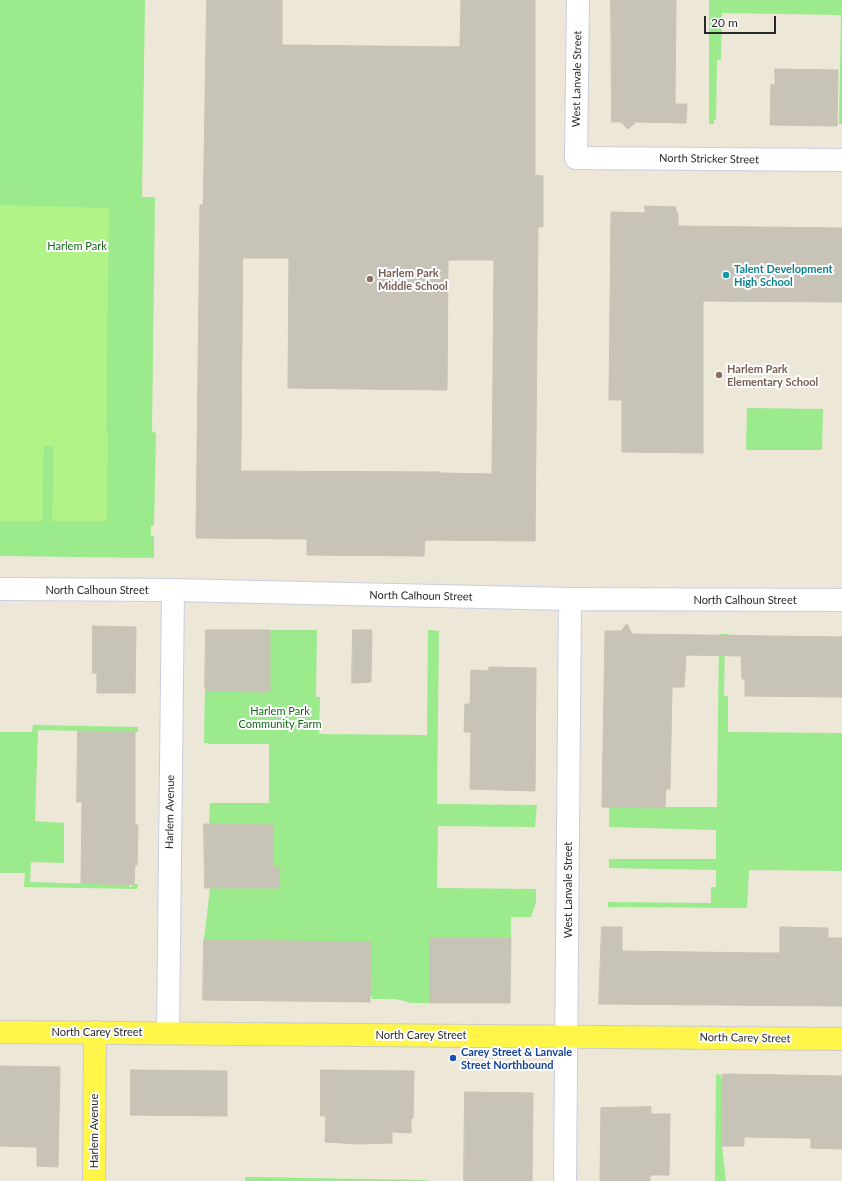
<!DOCTYPE html>
<html>
<head>
<meta charset="utf-8">
<style>
	body { margin:0 }
	#map { position:relative; width:842px; height:1181px; overflow:hidden; background:#ece7d7; font-family:Lato,sans-serif }
	canvas { display:block }
	.scale { position:absolute; left:704px; top:16px; width:72px; height:18px; box-sizing:border-box; border:2px solid #282828; border-top:0; padding-left:5px; font-size:12px; line-height:14px; white-space:nowrap; color:#282828; -webkit-text-stroke:3px #fff; paint-order:stroke }
</style>
</head>
<body>
<div id="map">
<canvas width="842" height="1181"></canvas>
<div class="scale">20 m</div>
</div>
<script>
const context = document.querySelector('canvas').getContext('2d');
context.lineJoin = 'round';
function fillPath(path, color) { context.fillStyle = color; context.fill(path, 'evenodd'); }
function trace(path, color, width, dash) { context.strokeStyle = color; context.lineWidth = width; context.lineCap = dash ? 'butt' : 'round'; context.setLineDash(dash || []); context.stroke(path); }
function write(font, color, halo, rows, align = 'center') {
  context.font = font + ' Lato,sans-serif'; context.lineWidth = 4; context.setLineDash([]); context.textBaseline = 'middle'; context.strokeStyle = halo; context.fillStyle = color; for (const [text, x, y, turn = 0] of rows) {
    context.save(); context.translate(x, y); context.rotate((+turn || 0) * Math.PI / 180); context.textAlign = isNaN(turn) ? turn : align; if (halo) context.strokeText(text, 0, 0); context.fillText(text, 0, 0); context.restore();
  }
}
const green = new Path2D(`
	M 0,0 L 145,0 L 142,197 L 155,197 L 152,432 L 156,433 L 154,525 L 151,526 L 151,536 L 154,536 L 154,558 L 0,556 Z
	M 709,0 L 842,0 L 842,124 L 839,124 L 839,121 L 841,15 L 722,13 L 721,60 L 717,60 L 716,120 L 714,120 L 714,124 L 709,124 Z
	M 747,408 L 823,409 L 822,450 L 746,450 Z
	M 270,630 L 317,630 L 316,697 L 320,697 L 319,734 L 427,735 L 428,630 L 439,631 L 437,804 L 537,805 L 535,827 L 438,826 L 437,888 L 536,889 L 536,902 L 531,917 L 511,917 L 511,938 L 430,938 L 430,1003 L 411,1003 L 396,999 L 372,999 L 372,996 L 370,996 L 371,942 L 204,940 L 210,888 L 279,888 L 279,867 L 272,867 L 209,824 L 210,803 L 269,803 L 269,744 L 209,744 L 208,743 L 204,743 L 205,688 L 270,692 Z
	M 719,634 L 729,634 L 729,636 L 725,636 L 724,696 L 728,696 L 728,732 L 842,733 L 842,871 L 749,870 L 747,908 L 608,907 L 608,902 L 711,903 L 711,887 L 716,887 L 716,870 L 609,868 L 609,859 L 716,859 L 716,830 L 609,827 L 609,807 L 717,807 Z
	M 33,725 L 138,727 L 138,732 L 38,730 L 35,821 L 64,823 L 64,863 L 31,862 L 30,882 L 129,885 L 129,887 L 134,886 L 134,884 L 138,884 L 137,889 L 24,887 L 25,873 L 0,873 L 0,732 L 32,732 Z
	M 716,1074 L 721,1075 L 721,1078 L 723,1078 L 722,1146 L 726,1181 L 715,1181 Z
	M 245,1177 L 428,1180 L 428,1181 L 245,1181 Z`);
const pitch = new Path2D(`
	M 0,205 L 109,208 L 106,430 L 108,430 L 107,521 L 52,521 L 54,446 L 44,446 L 42,521 L 0,521 Z`);
const building = new Path2D(`
	M 207,0 L 282,0 L 282,45 L 460,47 L 461,0 L 535,0 L 535,175 L 543,176 L 543,227 L 538,227 L 535,541 L 425,540 L 424,556 L 307,555 L 307,539 L 196,538 L 200,205 L 203,205 ZM 243,258 L 289,258 L 288,388 L 361,389 L 447,390 L 448,260 L 494,260 L 492,474 L 440,473 L 440,472 L 241,471 Z
	M 611,0 L 676,0 L 675,104 L 687,104 L 686,123 L 636,122 L 628,129 L 621,122 L 612,122 Z
	M 775,69 L 838,70 L 837,126 L 770,125 L 771,84 L 775,85 Z
	M 645,206 L 676,207 L 676,213 L 678,213 L 678,226 L 842,228 L 842,302 L 703,301 L 703,453 L 622,452 L 622,400 L 609,400 L 611,212 L 645,213 Z
	M 627,624 L 632,634 L 842,637 L 842,697 L 745,696 L 745,679 L 742,679 L 741,656 L 686,655 L 684,687 L 672,687 L 670,789 L 666,789 L 665,808 L 602,807 L 605,631 L 621,631 Z
	M 93,626 L 136,627 L 135,693 L 97,693 L 97,673 L 93,673 Z
	M 206,630 L 270,630 L 270,692 L 207,691 L 207,688 L 205,688 Z
	M 353,630 L 372,630 L 371,682 L 352,683 Z
	M 489,667 L 536,668 L 535,791 L 470,789 L 471,732 L 464,732 L 465,704 L 470,704 L 471,670 L 489,671 Z
	M 78,731 L 135,732 L 135,825 L 138,825 L 137,865 L 135,865 L 134,885 L 81,883 L 82,802 L 77,802 Z
	M 204,824 L 273,825 L 273,867 L 279,867 L 279,888 L 205,888 Z
	M 602,927 L 622,927 L 622,951 L 761,953 L 780,953 L 780,927 L 828,928 L 828,938 L 842,938 L 841,961 L 842,961 L 842,1006 L 599,1004 Z
	M 430,938 L 511,938 L 510,1003 L 430,1003 Z
	M 204,940 L 371,942 L 370,1002 L 203,1000 Z
	M 0,1066 L 60,1067 L 58,1167 L 37,1166 L 37,1147 L 0,1146 Z
	M 131,1070 L 227,1071 L 227,1116 L 131,1115 Z
	M 321,1070 L 414,1071 L 413,1118 L 411,1118 L 411,1133 L 392,1132 L 392,1143 L 358,1144 L 325,1142 L 326,1116 L 321,1116 Z
	M 723,1074 L 842,1076 L 842,1149 L 811,1148 L 811,1138 L 797,1138 L 744,1137 L 744,1146 L 722,1146 Z
	M 465,1092 L 533,1093 L 532,1181 L 464,1181 Z
	M 651,1107 L 651,1114 L 670,1114 L 669,1175 L 650,1175 L 650,1181 L 600,1181 L 601,1108 Z`);
const minor = new Path2D(`
	M 578,0 L 576,158 L 842,160
	M 0,589 L 173,590 L 570,599 L 842,600
	M 168,1033 L 173,590
	M 565,1181 L 570,599`);
const major = new Path2D(`
	M 0,1032 L 842,1039
	M 94,1181 L 95,1032`);
const markers = [
	[726,275,4,"#0f9aa8"],
	[370,279,4,"#8d6e63"],
	[719,375,4,"#8d6e63"],
	[453,1058,4,"#1a4fb4"]
];
const streetNames = [
	["West Lanvale Street",577,79,-89],
	["North Stricker Street",709,159,1],
	["North Calhoun Street",97,590],
	["North Calhoun Street",421,596,1],
	["North Calhoun Street",745,600],
	["Harlem Avenue",170,812,-89],
	["West Lanvale Street",568,890,-90],
	["North Carey Street",97,1032],
	["North Carey Street",421,1035],
	["North Carey Street",745,1038,1],
	["Harlem Avenue",94,1131,-90]
];
const parkNames = [
	["Harlem Park",77,246],
	["Harlem Park",280,711],
	["Community Farm",280,724]
];
const cultureNames = [
	["Talent Development",734,269],
	["High School",734,282]
];
const educationNames = [
	["Harlem Park",378,273],
	["Middle School",378,286],
	["Harlem Park",727,369],
	["Elementary School",727,382]
];
const transitNames = [
	["Carey Street & Lanvale",461,1052],
	["Street Northbound",461,1065]
];
fillPath(green, '#9bea8c');
fillPath(pitch, '#b1f386');
fillPath(building, '#c7c3b7');
trace(building, '#c7c3b1', 1);
trace(minor, '#cccce3', 24);
trace(major, '#cbcbcb', 24);
trace(minor, '#fff', 22);
trace(major, '#fff649', 22);
for (const [x, y, r, color] of markers) { const dot = new Path2D(); dot.arc(x, y, r, 0, 2 * Math.PI); context.fillStyle = color; context.fill(dot); trace(dot, '#fff', 1.5); }
write('11px', '#282828', '#fff', streetNames);
write('11px', '#136b11', '#fff', parkNames);
write('bold 11px', '#0d838f', '#fff', cultureNames, 'left');
write('bold 11px', '#785e54', '#fff', educationNames, 'left');
write('bold 11px', '#164399', '#fff', transitNames, 'left');
</script>
</body>
</html>
